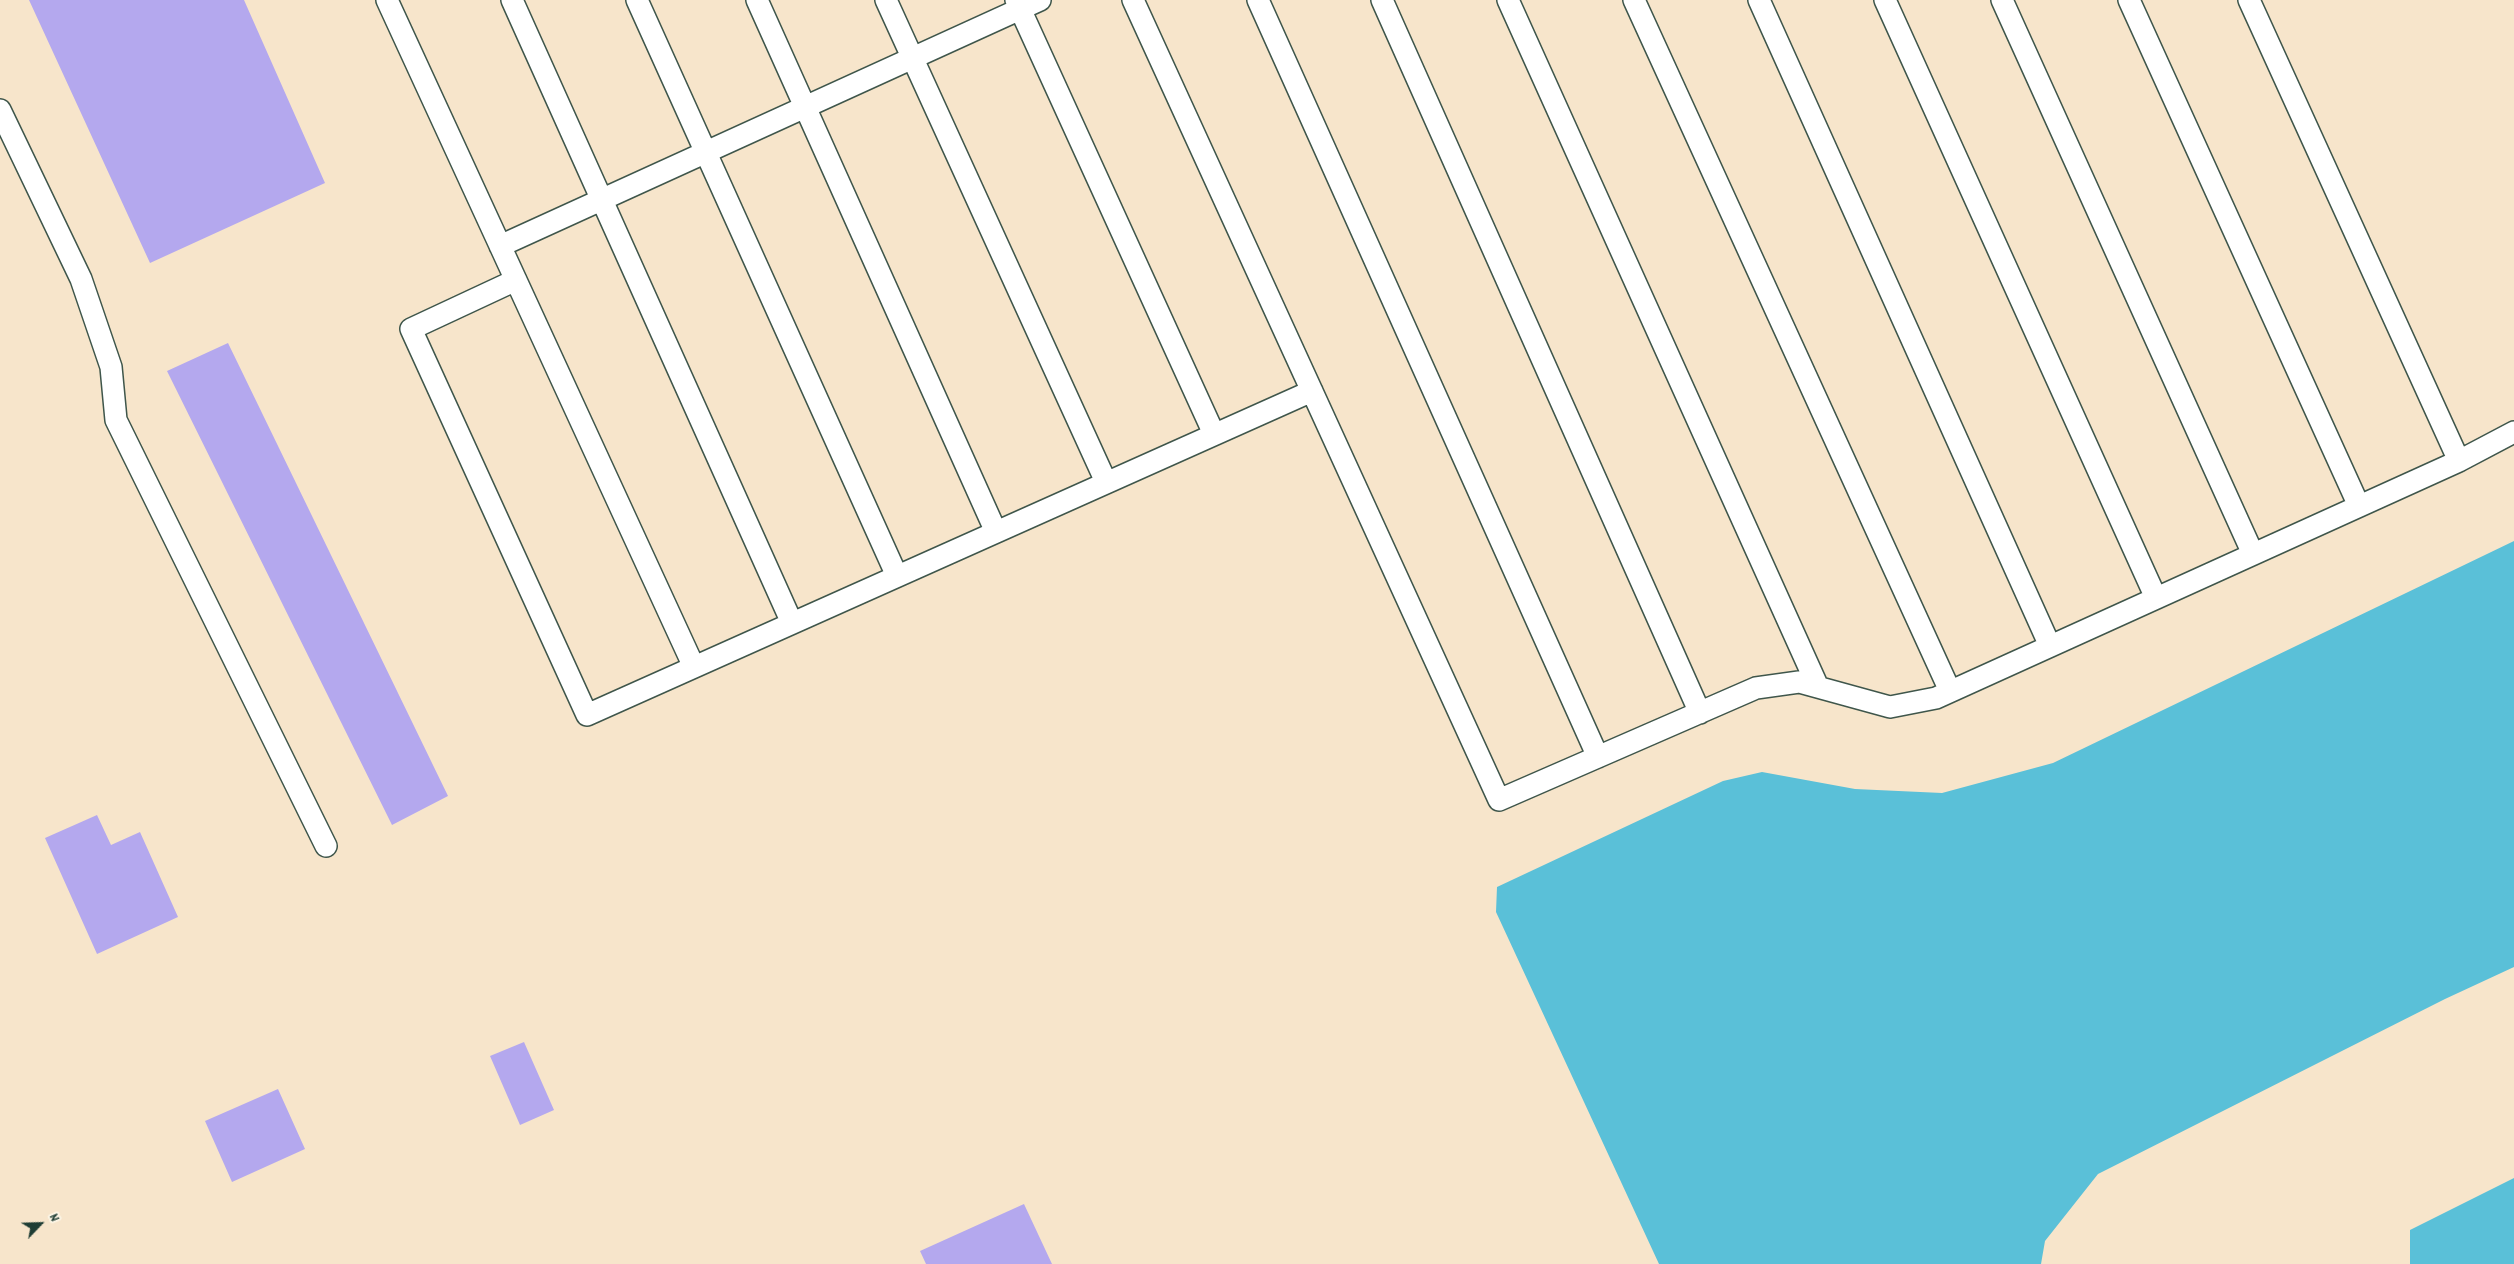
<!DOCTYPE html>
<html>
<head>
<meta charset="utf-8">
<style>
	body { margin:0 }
	#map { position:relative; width:2514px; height:1264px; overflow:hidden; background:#f7e5cb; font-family:Dekko,sans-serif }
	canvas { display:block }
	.north { position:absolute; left:15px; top:1199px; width:50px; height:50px; -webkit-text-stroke:4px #fcf5e5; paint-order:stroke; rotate:66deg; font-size:14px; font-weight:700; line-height:20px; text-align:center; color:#1f3d34 }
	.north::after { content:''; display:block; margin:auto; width:18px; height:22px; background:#1f3d34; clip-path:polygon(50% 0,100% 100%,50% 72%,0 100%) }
</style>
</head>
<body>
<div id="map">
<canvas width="2514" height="1264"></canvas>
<div class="north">N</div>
</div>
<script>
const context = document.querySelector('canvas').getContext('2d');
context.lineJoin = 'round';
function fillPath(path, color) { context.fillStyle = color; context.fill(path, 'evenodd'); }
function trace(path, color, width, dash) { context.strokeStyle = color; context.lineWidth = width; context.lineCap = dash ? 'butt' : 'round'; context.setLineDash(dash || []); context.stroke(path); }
const water = new Path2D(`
	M 2514,541 L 2514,967 L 2445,999 L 2098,1174 L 2045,1241 L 2041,1264 L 1659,1264 L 1496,912 L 1497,887 L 1723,781 L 1762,772 L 1855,789 L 1942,793 L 2053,763 Z
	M 2514,1178 L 2514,1264 L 2410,1264 L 2410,1230 Z`);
const building = new Path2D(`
	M 29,0 L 244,0 L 325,183 L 150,263 Z
	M 228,343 L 448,796 L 392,825 L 167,371 Z
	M 97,815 L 111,845 L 140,832 L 178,917 L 97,954 L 45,838 Z
	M 524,1042 L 554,1110 L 520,1125 L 490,1056 Z
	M 278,1089 L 305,1149 L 232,1182 L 205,1121 Z
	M 1024,1204 L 1052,1264 L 926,1264 L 920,1251 Z`);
const service = new Path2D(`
	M 387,0 L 694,667
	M 512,0 L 792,623
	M 637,0 L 897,576
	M 757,0 L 996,532
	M 886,0 L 1106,482
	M 1016,0 L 1214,434
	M 1133,0 L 1499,800 L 1756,688 L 1799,682 L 1890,707 L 1936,698 L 2459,461 L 2514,432
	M 1258,0 L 1598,757
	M 1382,0 L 1700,713
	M 1508,0 L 1818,687
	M 1634,0 L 1950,691
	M 1759,0 L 2050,646
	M 1885,0 L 2156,598
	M 2002,0 L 2253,554
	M 2129,0 L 2359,506
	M 2249,0 L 2459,461
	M 0,110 L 81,279 L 111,367 L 116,420 L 326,846
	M 500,246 L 1040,0
	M 516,280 L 411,329 L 587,715 L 1312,391`);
fillPath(water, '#5ac0d8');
fillPath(building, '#b4a8ee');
trace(service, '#3f564b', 24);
trace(service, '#fff', 21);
</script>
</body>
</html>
